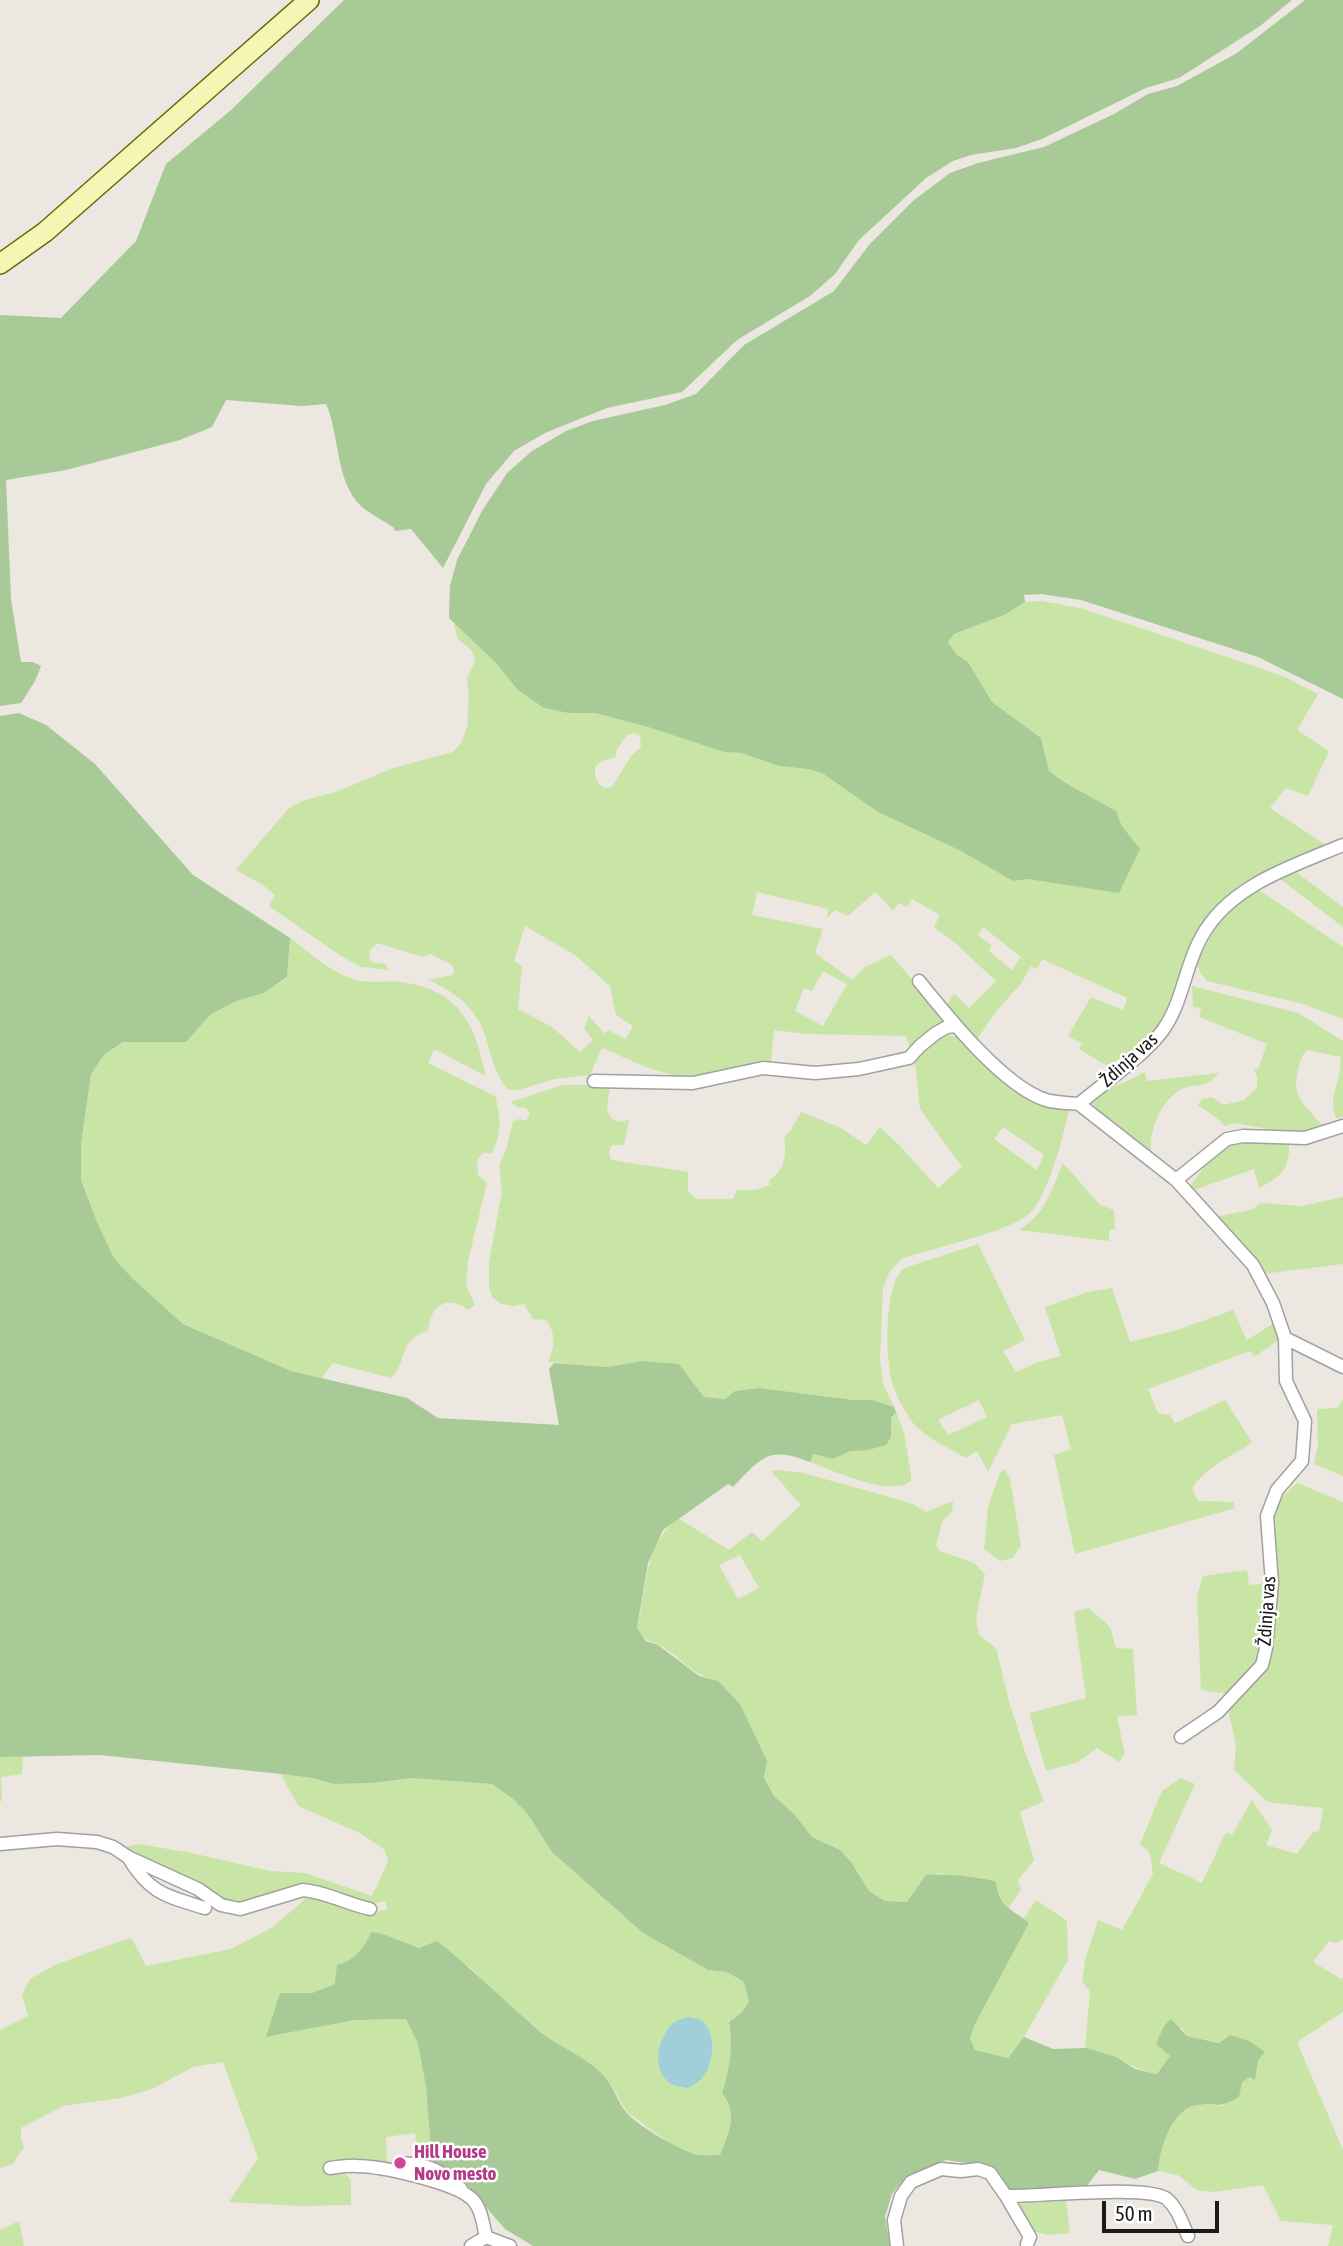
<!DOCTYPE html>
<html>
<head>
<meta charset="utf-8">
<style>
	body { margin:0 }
	#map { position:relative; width:1343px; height:2246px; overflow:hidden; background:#ece7e0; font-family:"Asap Condensed",sans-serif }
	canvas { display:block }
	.scale { position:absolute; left:1102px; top:2201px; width:117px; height:32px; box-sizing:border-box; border:4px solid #1a1a1a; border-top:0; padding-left:9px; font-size:21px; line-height:24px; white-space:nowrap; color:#1a1a1a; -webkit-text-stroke:5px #fff; paint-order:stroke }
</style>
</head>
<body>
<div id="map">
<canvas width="1343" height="2246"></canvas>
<div class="scale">50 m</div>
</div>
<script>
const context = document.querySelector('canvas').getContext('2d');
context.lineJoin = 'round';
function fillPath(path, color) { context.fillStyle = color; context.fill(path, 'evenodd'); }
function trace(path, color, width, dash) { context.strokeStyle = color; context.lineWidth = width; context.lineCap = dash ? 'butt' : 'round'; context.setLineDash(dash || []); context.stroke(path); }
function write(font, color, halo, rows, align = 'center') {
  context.font = font + ' "Asap Condensed",sans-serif'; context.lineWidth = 5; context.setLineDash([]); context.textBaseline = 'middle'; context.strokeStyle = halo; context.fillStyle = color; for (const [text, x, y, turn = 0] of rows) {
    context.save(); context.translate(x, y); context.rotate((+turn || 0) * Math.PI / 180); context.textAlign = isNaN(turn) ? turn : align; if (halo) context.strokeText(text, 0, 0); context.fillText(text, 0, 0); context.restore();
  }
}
const grass = new Path2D(`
	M 1042,601 L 1080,608 L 1159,634 L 1283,676 L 1318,694 L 1297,730 L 1329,751 L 1308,796 L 1286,788 L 1270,808 L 1330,848 L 1215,909 L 1203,922 L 1159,1026 L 1142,1044 L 1107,1066 L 1079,1049 L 1082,1044 L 1068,1036 L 1091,997 L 1123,1010 L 1127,998 L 1042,959 L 1037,969 L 1031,966 L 1020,985 L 997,1010 L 976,1041 L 948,1010 L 947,1005 L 954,993 L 969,1008 L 996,981 L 954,942 L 934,927 L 940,915 L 912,899 L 907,907 L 899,903 L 893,911 L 875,892 L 848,916 L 835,910 L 827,918 L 828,909 L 757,892 L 752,915 L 823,929 L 815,953 L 852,980 L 865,967 L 891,955 L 947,1020 L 910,1049 L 906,1036 L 807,1034 L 774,1030 L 771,1064 C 746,1063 725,1072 701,1076 C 666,1080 634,1061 602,1048 L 590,1075 L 555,1079 L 518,1090 L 508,1090 C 488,1065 491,1040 477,1018 C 466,1000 448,989 429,980 L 452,975 L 454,971 L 452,965 L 431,954 L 423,957 L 377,943 L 370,950 L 369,960 L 375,963 L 385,964 L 389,970 L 361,967 L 341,956 L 269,906 L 275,895 L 263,885 L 236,870 L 289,808 L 305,800 L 336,792 L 393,768 L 453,752 L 461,743 L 467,728 L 469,694 L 467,679 L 475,661 L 472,651 L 457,638 L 454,622 L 496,663 L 569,713 L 595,713 L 648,727 L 724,752 L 741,753 L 779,766 L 808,769 L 822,773 L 878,812 L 961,851 L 1013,881 L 1028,879 L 1140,849 L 1122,826 L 1116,811 L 1064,782 L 1049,771 L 1041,738 L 992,702 L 968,662 L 956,654 L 948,642 L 954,634 L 1004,615 L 1025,602 ZM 634,733 L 640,736 L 641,747 L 632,755 L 612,787 L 605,788 C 596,783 595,778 595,767 L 601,761 L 615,757 L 617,749 L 627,735 ZM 525,926 L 575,955 L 610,986 L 616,1015 L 633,1026 L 626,1039 L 608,1030 L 605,1034 L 589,1016 L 584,1029 L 593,1040 L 580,1052 L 552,1027 L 518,1009 L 522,966 L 514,961 ZM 983,927 L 1021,957 L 1012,970 L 989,951 L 992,946 L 978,935 ZM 823,971 L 847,984 L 823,1026 L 795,1011 L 804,988 L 812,991 Z
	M 1296,872 L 1343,907 L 1343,927 L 1280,879 Z
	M 1259,890 L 1343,947 L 1343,1019 L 1303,1004 L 1207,981 L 1200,972 L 1197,963 C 1216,926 1223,912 1259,890 Z
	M 290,938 C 308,951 327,969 347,977 C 365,985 382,980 400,982 C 459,989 475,1024 486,1076 L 434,1049 L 428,1063 L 495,1096 C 501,1117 502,1133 492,1153 L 483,1153 L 477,1160 L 478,1175 L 487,1183 L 468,1261 L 466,1285 L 475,1305 L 468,1310 C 458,1301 441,1299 433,1313 C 430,1318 429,1326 428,1331 C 397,1340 408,1362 391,1378 L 333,1363 L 322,1378 L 291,1371 L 183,1324 L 131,1277 L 114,1258 L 97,1222 L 81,1180 L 81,1144 L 91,1074 L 104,1055 L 124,1042 L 186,1042 L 210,1015 L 236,1001 L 264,993 L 287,978 Z
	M 1192,986 L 1298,1013 L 1343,1041 L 1343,1117 L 1336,1118 L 1333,1108 L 1333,1098 L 1339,1076 L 1341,1057 L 1307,1050 C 1301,1056 1300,1062 1298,1070 C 1290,1102 1309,1106 1323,1127 L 1296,1134 L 1234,1123 L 1224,1126 L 1222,1122 L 1198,1105 L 1202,1099 L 1212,1097 L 1223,1105 L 1244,1100 L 1257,1088 L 1257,1076 L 1254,1070 L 1258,1069 L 1267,1044 L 1199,1017 L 1201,1008 L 1193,1007 Z
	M 947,1035 L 959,1037 L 1050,1106 L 1069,1110 C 1062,1140 1051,1186 1032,1211 C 1016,1231 928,1249 901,1259 L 889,1273 L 883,1288 L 880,1360 L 884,1386 L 894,1407 L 873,1400 L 854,1400 L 759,1388 L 735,1391 L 725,1399 L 704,1397 L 686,1373 L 642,1361 L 608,1367 L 548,1362 C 555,1348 556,1332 546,1320 L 533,1319 L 524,1304 L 513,1306 L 501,1304 L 492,1297 L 489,1286 L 489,1262 L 502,1191 L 499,1165 L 506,1150 L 513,1122 L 518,1119 L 526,1121 L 530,1114 L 526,1108 L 517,1107 L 511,1102 L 562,1085 L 610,1085 L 607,1110 L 611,1118 L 618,1122 L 629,1120 L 624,1145 L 612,1145 L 609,1151 L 611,1160 L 688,1172 L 688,1191 L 696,1199 L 733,1199 L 737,1190 L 756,1190 L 770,1185 L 769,1181 C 785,1170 787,1155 784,1137 L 790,1131 L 801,1112 L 841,1128 L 866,1145 L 880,1127 L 901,1147 L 938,1188 L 962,1167 L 920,1109 L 915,1062 C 923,1050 932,1039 947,1035 ZM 1003,1127 L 1044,1155 L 1037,1170 L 994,1139 Z
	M 1145,1072 L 1147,1081 L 1219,1073 C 1203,1091 1196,1081 1180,1090 C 1160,1102 1149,1131 1151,1153 L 1101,1116 L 1091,1101 L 1094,1093 L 1123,1083 Z
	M 1239,1140 L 1289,1143 C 1290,1169 1281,1177 1259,1188 L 1254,1169 L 1194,1190 L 1191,1185 L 1216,1151 Z
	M 1063,1163 L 1100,1205 L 1114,1210 L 1115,1229 L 1109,1230 L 1109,1241 L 1019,1230 C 1045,1215 1052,1189 1063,1163 Z
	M 1343,1197 L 1343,1264 L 1263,1274 L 1214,1217 L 1251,1210 L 1261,1203 L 1302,1206 Z
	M 978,1244 L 1025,1340 L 1003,1351 L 1016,1372 L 1038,1362 L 1061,1356 L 1045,1307 L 1088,1292 L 1112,1288 L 1130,1342 L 1174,1331 L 1233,1310 L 1247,1340 L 1274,1323 L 1283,1337 L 1254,1357 L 1250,1351 L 1148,1389 L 1158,1413 L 1170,1415 L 1175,1423 L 1225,1400 L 1252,1442 C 1232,1457 1205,1466 1192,1489 L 1198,1501 L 1233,1502 L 1235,1508 L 1075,1554 L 1054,1455 L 1071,1449 L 1062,1415 L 1012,1424 L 988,1472 L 977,1451 L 966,1458 C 947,1447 926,1438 912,1422 C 906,1413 898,1399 894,1388 C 885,1365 883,1284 904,1268 ZM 979,1400 L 987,1417 L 948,1435 L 938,1420 Z
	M 1343,1400 L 1343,1476 L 1314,1464 L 1318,1446 L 1317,1409 L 1337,1408 Z
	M 896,1412 L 904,1432 L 911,1475 L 911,1481 C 891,1498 832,1470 810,1462 L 812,1454 L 833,1459 L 850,1450 L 868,1450 L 891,1437 L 891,1418 Z
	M 1004,1469 L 1010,1478 L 1021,1546 L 1012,1558 L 1000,1561 L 984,1549 L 988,1507 L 1000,1473 Z
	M 778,1470 L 803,1473 L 900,1500 L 915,1505 L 926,1512 L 953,1501 L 952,1511 L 942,1522 L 936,1545 L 940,1551 L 974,1563 L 985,1574 L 976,1618 L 979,1635 L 996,1648 L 1009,1701 L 1026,1755 L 1044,1801 L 1020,1812 L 1034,1860 L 1018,1880 L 1021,1890 L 1009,1908 C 998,1902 998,1893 996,1882 C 979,1874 956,1878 937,1873 L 907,1902 L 885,1901 L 869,1891 L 851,1862 L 840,1850 L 812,1837 L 794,1814 L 774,1796 L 718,1681 C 688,1673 683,1658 659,1645 C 645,1638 647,1642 637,1628 C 648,1587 642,1547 678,1518 L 729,1550 L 752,1532 L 762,1541 L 801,1505 L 771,1471 ZM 740,1555 L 759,1588 L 738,1599 L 719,1565 Z
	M 1297,1483 L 1343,1502 L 1343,1939 L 1336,1943 L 1329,1941 L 1313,1962 L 1341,1979 L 1343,1977 L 1343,2012 L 1297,2042 L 1343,2150 L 1343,2246 L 1328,2246 L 1333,2225 L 1281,2221 L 1263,2185 L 1214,2192 L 1197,2190 L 1178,2175 L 1158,2171 C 1159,2150 1171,2113 1194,2105 C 1202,2103 1215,2106 1223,2106 L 1242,2082 L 1250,2077 L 1255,2079 L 1258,2061 L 1265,2052 L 1187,2036 L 1181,2027 L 1157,2044 L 1170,2056 L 1157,2074 C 1131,2068 1111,2053 1085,2048 L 1090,1992 L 1082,1981 L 1086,1957 L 1098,1920 L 1122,1930 L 1153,1874 L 1150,1853 L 1140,1844 L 1162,1791 L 1180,1778 L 1195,1784 L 1159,1863 L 1202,1883 L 1226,1832 L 1232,1835 L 1252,1800 L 1272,1830 L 1266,1845 L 1297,1854 L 1313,1832 L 1319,1831 L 1323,1808 L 1273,1803 L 1267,1801 L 1234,1770 L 1236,1745 L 1229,1714 L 1230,1706 L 1256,1678 L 1277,1580 L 1273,1514 L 1280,1499 Z
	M 1247,1570 L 1249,1585 L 1268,1583 L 1260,1661 L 1230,1694 L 1206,1691 L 1201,1689 L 1197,1596 L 1203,1576 Z
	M 1089,1608 L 1110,1627 L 1116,1648 L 1133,1649 L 1137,1715 L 1117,1717 L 1125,1754 L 1119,1762 L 1097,1748 L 1078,1762 L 1046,1771 L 1029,1713 L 1086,1698 L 1074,1612 Z
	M 23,1756 L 22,1774 L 1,1777 L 2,1801 L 0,1801 L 0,1757 Z
	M 281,1774 L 312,1778 L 334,1784 L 372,1783 L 412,1778 L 492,1784 L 513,1799 L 527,1813 L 552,1852 L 643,1933 L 708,1970 L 727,1972 L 744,1982 L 749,2002 L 741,2013 L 729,2022 C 733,2048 730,2068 722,2093 C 737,2114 729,2133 721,2155 L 699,2155 L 672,2145 L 627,2112 L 616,2093 L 599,2071 L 544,2034 L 492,1990 L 471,1968 L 383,1934 L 371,1932 L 362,1951 L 347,1962 L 335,1984 L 312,1993 L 281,1993 L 267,2037 L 355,2020 L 406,2019 L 418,2044 L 426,2087 L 432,2164 L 418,2159 L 415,2133 L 386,2137 L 387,2161 L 405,2163 L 423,2173 L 342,2171 L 351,2180 L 351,2205 L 300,2206 L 229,2202 L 258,2158 L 223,2062 L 193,2067 L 152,2089 L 121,2098 L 63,2106 L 21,2128 L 21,2138 L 24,2147 L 13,2164 L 0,2168 L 0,2030 L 28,2016 L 22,1995 L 30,1979 L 55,1965 L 126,1939 L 132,1939 L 146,1966 L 231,1949 L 273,1927 L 306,1898 L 304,1893 L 370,1914 L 387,1909 L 386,1901 L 369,1904 L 313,1887 L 233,1905 L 146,1862 L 125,1847 L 139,1844 L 192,1853 L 270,1871 L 305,1873 L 372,1896 L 388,1862 L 385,1850 L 360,1833 L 298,1806 Z
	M 1036,1900 L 1067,1921 L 1068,1960 L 1024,2037 L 1008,2058 L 975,2050 L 970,2038 L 975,2024 L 1029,1923 L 1024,1918 Z
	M 1066,2201 L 1070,2233 L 1047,2235 L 1033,2231 L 1016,2204 Z
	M 19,2221 L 24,2246 L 0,2246 L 0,2230 Z`);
const forest = new Path2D(`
	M 344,0 L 1292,0 L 1260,26 L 1179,78 L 1146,88 L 1042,139 L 1016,148 L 971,155 L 953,161 L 926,178 L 859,240 L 835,274 L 810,296 L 737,340 L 682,392 L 607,408 L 545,433 L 514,451 L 486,484 L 443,568 L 411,529 L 395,531 L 393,527 C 383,520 370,514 361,506 C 335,481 340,435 326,404 L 302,406 L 226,400 L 212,427 L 180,440 L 66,470 L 6,480 L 11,599 L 21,662 L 33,662 L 41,666 L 35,681 L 21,703 L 0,706 L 0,315 L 61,318 L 136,241 L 166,164 L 230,111 Z
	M 1305,0 L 1343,0 L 1343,699 L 1258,657 L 1081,600 L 1041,594 L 1024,595 L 1025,602 L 1004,615 L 954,634 L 948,642 L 956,654 L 968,662 L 992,702 L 1041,738 L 1049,771 L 1064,782 L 1116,811 L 1122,826 L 1140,849 L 1119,893 L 1028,879 L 1013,881 L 961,851 L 878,812 L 822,773 L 808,769 L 779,766 L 741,753 L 724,752 L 648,727 L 595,713 L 569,713 L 544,708 L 518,690 L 496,663 L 449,618 L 450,586 L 457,560 L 482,511 L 507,473 L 532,451 L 566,431 L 593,421 L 665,405 L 696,394 L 744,345 L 834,291 L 869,245 L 914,200 L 950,173 L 978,163 L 1044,147 L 1114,114 L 1148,94 L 1177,86 L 1237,53 Z
	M 19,713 L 46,725 L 95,764 L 193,875 L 290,938 L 287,977 L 264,993 L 236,1001 L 210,1015 L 186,1042 L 123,1042 L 104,1055 L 91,1074 L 81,1144 L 81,1180 L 97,1222 L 114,1258 L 131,1277 L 183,1324 L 291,1371 L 407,1398 L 438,1418 L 559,1425 L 549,1369 L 554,1363 L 608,1367 L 642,1361 L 679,1364 L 704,1397 L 725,1399 L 735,1391 L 759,1388 L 854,1400 L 873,1400 L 894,1407 L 896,1412 L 891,1418 L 891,1437 L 886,1445 L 868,1450 L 850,1451 L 833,1459 L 813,1454 L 810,1462 C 768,1445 761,1458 733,1487 L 728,1484 L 663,1530 L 648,1563 L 637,1628 L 646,1641 L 658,1645 L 699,1676 L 718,1681 L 740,1704 L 767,1761 L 764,1777 L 774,1796 L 794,1814 L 812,1837 L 840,1850 L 851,1862 L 869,1891 L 885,1901 L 907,1902 L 926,1875 C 937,1873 986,1877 996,1882 C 999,1908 1011,1908 1029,1923 L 975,2024 L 970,2038 L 975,2050 L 1008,2058 L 1024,2037 L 1053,2049 L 1087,2048 L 1116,2057 L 1135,2069 L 1157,2074 L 1170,2056 L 1156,2044 L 1164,2026 L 1171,2019 L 1187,2036 L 1219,2043 L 1230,2035 L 1249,2041 L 1265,2052 L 1258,2061 L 1255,2080 L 1250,2077 L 1242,2082 L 1239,2097 C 1216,2110 1219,2102 1197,2105 C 1172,2108 1159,2150 1158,2171 L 1135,2179 L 1099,2170 L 1086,2187 L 1007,2191 L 987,2166 L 946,2160 L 906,2177 L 892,2194 L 885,2217 L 890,2246 L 533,2246 L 505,2229 L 466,2184 L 432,2164 L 426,2087 L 418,2044 L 406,2019 L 355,2020 L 266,2037 L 280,1993 L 312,1993 L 335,1984 L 337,1965 C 355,1960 364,1949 371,1932 L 383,1934 L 419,1948 L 437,1941 C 474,1970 506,2003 542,2033 C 560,2047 583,2056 600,2072 C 612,2083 616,2099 626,2112 C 636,2125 682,2152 699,2155 C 705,2156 714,2155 720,2155 C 729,2133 738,2114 722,2093 C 730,2068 733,2047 729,2022 L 741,2013 L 749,2002 L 744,1982 L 727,1972 L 708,1970 L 643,1933 L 552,1852 L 527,1813 L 513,1799 L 492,1784 L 412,1778 L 372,1783 L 334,1784 L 312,1778 L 281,1774 L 100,1755 L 0,1757 L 0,716 Z`);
const water = new Path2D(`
	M 689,2017 C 692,2018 697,2018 700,2020 C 718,2031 714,2064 702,2078 C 699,2082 693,2085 688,2088 C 683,2087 675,2086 671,2084 C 650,2070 658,2038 673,2023 C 677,2020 683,2018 689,2017 Z`);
const minor = new Path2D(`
	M 919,981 C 947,1016 1004,1087 1046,1100 C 1057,1103 1068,1103 1079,1104 C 1104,1083 1145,1055 1163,1030 C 1183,1002 1185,965 1202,936 C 1230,885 1293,866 1343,845
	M 594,1081 L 693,1083 L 763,1068 L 815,1073 L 859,1069 L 909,1058 L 920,1046 L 936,1033 L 947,1027 L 956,1026
	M 1079,1104 L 1176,1180 L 1253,1265 L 1273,1303 L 1285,1338 L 1343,1367
	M 1176,1180 L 1227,1139 L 1243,1136 L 1305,1138 L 1343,1126
	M 1181,1737 L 1218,1712 L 1262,1665 L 1266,1648 L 1272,1583 L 1267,1516 L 1277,1490 L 1302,1461 L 1305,1421 L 1286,1381 L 1285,1338
	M 0,1844 L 57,1839 L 97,1842 L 113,1847 L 128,1857 L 198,1889 L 221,1905 L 240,1909 L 303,1890 C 325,1892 348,1904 370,1909
	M 128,1857 C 150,1894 166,1896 205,1908
	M 400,2163 C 430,2165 439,2169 461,2189
	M 330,2168 C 338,2167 348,2165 357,2166 C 381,2166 452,2182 471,2198 C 482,2208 483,2225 486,2237
	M 1006,2196 L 1030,2237 L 1027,2244
	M 471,2246 L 486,2237 L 510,2246
	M 897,2246 L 894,2220 L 901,2196 L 911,2182 L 941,2169 L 961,2171 L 978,2169 L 990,2173 L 1006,2196 C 1035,2197 1149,2184 1167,2199 C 1178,2209 1182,2223 1188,2236`);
const secondary = new Path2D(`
	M 0,264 L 45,232 L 309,0`);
const markers = [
	[400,2163,7,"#d1479c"]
];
const streetNames = [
	["Ždinja vas",1129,1060,-42],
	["Ždinja vas",1267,1611,-86]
];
const hotelNames = [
	["Hill House",414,2152],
	["Novo mesto",414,2174]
];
fillPath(grass, '#c8e5a6');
fillPath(forest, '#a7ca96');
fillPath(water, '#a1ced9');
trace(minor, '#a1a1a1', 15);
trace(secondary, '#646b08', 22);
trace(minor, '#fff', 12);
trace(secondary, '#f6f6b4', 19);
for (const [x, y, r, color] of markers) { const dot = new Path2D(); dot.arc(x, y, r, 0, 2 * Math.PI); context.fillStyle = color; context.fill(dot); trace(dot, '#fff', 2.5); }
write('19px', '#1a1a1a', '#fff', streetNames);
write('bold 19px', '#b23c85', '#fff', hotelNames, 'left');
</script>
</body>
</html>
